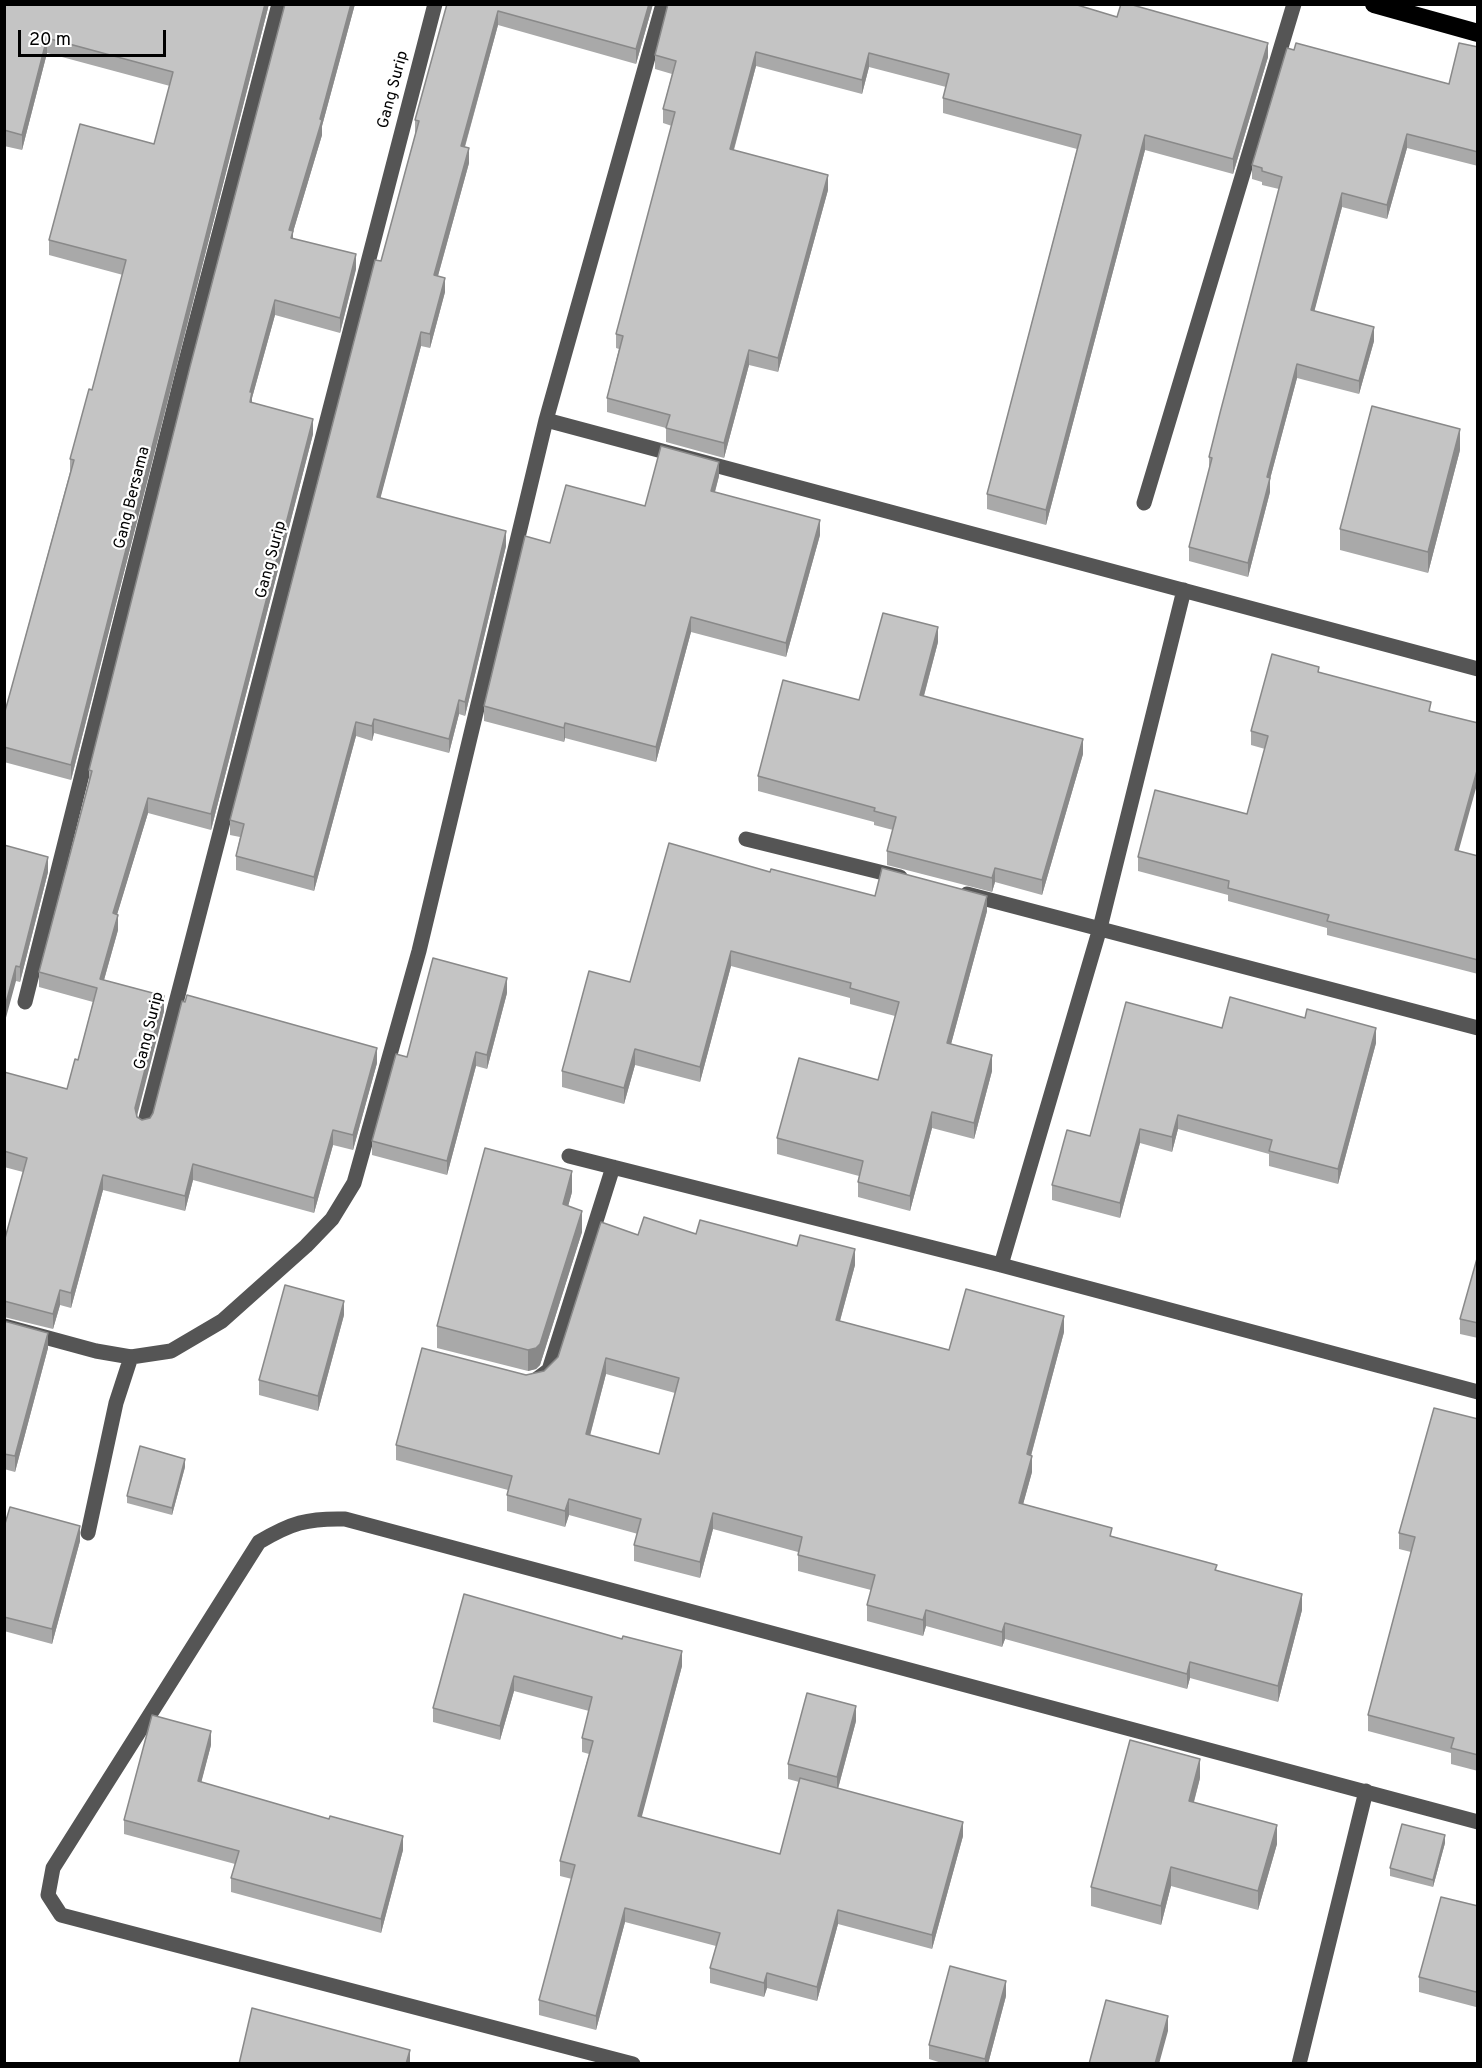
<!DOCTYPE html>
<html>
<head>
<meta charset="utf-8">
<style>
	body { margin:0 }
	#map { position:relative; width:1482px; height:2068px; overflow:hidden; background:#fff; font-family:Overpass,sans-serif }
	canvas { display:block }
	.frame { position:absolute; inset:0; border:6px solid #000; pointer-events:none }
	.scale { position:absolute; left:18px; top:30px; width:148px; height:27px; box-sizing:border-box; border:3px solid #000; border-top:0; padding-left:8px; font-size:18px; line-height:21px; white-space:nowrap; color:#000; -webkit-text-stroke:4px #fff; paint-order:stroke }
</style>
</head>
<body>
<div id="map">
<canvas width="1482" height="2068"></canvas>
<div class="frame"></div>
<div class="scale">20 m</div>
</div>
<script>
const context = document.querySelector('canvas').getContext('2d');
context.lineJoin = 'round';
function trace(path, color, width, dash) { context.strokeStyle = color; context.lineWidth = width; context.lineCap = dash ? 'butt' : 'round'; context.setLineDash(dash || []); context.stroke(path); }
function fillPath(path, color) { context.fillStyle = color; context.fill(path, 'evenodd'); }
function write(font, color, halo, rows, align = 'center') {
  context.font = font + ' Overpass,sans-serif'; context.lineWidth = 4.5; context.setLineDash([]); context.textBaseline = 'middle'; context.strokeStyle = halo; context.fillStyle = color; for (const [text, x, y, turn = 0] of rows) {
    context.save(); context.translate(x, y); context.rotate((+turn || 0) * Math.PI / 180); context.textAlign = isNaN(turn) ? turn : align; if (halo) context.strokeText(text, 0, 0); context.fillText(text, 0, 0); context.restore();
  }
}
const minor = new Path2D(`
	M 546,420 L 1478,669
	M 1144,503 L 1294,4
	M 746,839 L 900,877
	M 967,894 L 1478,1028
	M 25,1002 L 181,380 L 279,4
	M 144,1126 L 435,4
	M 569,1156 L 1001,1265 L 1478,1392
	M 1001,1265 L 1100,928 L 1184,590
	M 4,1326 L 96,1351 L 131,1357 L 171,1351 L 222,1321 L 306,1246 L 332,1219 L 354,1183 L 419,951 L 546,420 L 663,4
	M 537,1379 L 549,1370 L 613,1167
	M 88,1533 L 116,1403 L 131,1357
	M 633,2064 L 61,1915 L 48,1895 L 53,1868 L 259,1542 C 291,1523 307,1518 345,1519 L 1478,1822
	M 1299,2064 L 1366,1791`);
const highway = new Path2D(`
	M 1374,4 L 1478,33`);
const wall = new Path2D(`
	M 4,4 L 269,4 L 71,780 L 4,762 L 4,715 L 70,472 L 70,459 L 92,390 L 123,275 L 49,255 L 49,240 L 154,144 L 170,86 L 47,53 L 22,150 L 4,146 Z
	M 285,4 L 355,4 L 322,126 L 322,135 L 293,232 L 293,238 L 356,269 L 340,333 L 275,315 L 252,398 L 252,403 L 313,434 L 211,830 L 148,813 L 117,914 L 118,930 L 104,980 L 164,1011 L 136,1116 L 137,1117 L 142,1120 L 377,1063 L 353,1150 L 333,1145 L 314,1213 L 193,1180 L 185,1211 L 103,1190 L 71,1308 L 60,1305 L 53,1329 L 4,1317 L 4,1242 L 23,1172 L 4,1167 L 4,1072 L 67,1089 L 78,1060 L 93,1002 L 39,987 L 39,972 L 89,780 L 89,770 Z
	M 447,4 L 653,4 L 636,64 L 498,25 L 465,147 L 469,163 L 438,276 L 445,292 L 430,348 L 421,346 L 380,498 L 506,546 L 465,716 L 459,714 L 449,753 L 374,733 L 372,741 L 356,736 L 314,891 L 236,870 L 236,856 L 240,837 L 230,835 L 230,820 L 381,261 L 415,135 L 415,120 Z
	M 668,4 L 1268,57 L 1233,174 L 1145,150 L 1046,525 L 987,509 L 987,494 L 1077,149 L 943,113 L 943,98 L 946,87 L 869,67 L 862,94 L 756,66 L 734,150 L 828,190 L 778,372 L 749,365 L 724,458 L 666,442 L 666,428 L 607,412 L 607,398 L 619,349 L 616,348 L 616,334 L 672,126 L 663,123 L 663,109 L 672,74 L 655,69 L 655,55 Z
	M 1478,47 L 1478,166 L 1407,148 L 1387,219 L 1342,207 L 1314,311 L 1374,341 L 1359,394 L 1297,378 L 1270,479 L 1270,492 L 1248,577 L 1189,561 L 1189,547 L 1209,470 L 1209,457 L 1279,189 L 1262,185 L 1262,182 L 1252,179 L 1252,165 L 1449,84 Z
	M 1460,450 L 1428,573 L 1340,550 L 1340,529 Z
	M 719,476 L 715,492 L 820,535 L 786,657 L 691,632 L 656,762 L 565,738 L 564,742 L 484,721 L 484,706 L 550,543 Z
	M 938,642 L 924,696 L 1083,754 L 1042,895 L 995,882 L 992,892 L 887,865 L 887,851 L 893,830 L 874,825 L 874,822 L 758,791 L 758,776 Z
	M 1319,672 L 1431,711 L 1459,851 L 1478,856 L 1478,974 L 1327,935 L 1327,928 L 1228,901 L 1228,895 L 1138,871 L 1138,857 L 1247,814 L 1265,749 L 1251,745 L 1251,731 Z
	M 4,845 L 48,872 L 20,982 L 16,981 Z
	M 770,872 L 875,896 L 987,911 L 951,1044 L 992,1071 L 974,1139 L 932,1128 L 910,1211 L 858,1197 L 858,1182 L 859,1176 L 777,1154 L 777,1138 L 878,1080 L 895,1016 L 850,1004 L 850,998 L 731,966 L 700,1082 L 635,1065 L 624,1104 L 562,1087 L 562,1071 L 630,982 Z
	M 507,993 L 487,1069 L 476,1066 L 447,1175 L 372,1155 L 372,1141 L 407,1057 Z
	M 1222,1028 L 1376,1043 L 1338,1184 L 1269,1166 L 1269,1154 L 1178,1129 L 1172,1152 L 1140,1143 L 1120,1218 L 1052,1200 L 1052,1185 L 1090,1136 Z
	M 572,1192 L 568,1206 L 582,1232 L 540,1365 L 536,1369 L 528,1371 L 437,1348 L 437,1326 Z
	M 696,1234 L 855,1265 L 840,1321 L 949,1350 L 1064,1332 L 1031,1456 L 1032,1472 L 1023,1504 L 1112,1536 L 1217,1570 L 1302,1610 L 1278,1702 L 1190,1678 L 1187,1689 L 1005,1639 L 1002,1647 L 926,1626 L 923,1636 L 867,1621 L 867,1605 L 871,1590 L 798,1571 L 798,1552 L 713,1529 L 700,1578 L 634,1561 L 634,1545 L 638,1534 L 569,1515 L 565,1527 L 507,1511 L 507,1495 L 508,1490 L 396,1460 L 396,1445 L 526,1375 L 544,1371 L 558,1357 L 638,1235 ZM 606,1374 L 675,1393 L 659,1454 L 590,1436 Z
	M 1478,1255 L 1478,1338 L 1460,1334 L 1460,1319 Z
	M 344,1315 L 318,1411 L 259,1395 L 259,1380 Z
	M 4,1321 L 48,1348 L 15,1472 L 4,1469 Z
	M 1478,1419 L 1478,1771 L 1451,1764 L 1451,1753 L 1368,1731 L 1368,1715 L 1411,1552 L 1399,1549 L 1399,1533 Z
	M 185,1467 L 172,1515 L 127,1503 L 127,1496 Z
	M 4,1527 L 80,1541 L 52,1644 L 4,1631 Z
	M 464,1594 L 682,1666 L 641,1817 L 780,1854 L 799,1782 L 788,1779 L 788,1764 L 856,1721 L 838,1789 L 963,1836 L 932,1949 L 838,1924 L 817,2001 L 767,1988 L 764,1997 L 710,1983 L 710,1968 L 716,1946 L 625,1922 L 596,2030 L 539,2015 L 539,2000 L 572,1879 L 560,1876 L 560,1861 L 589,1754 L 582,1752 L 582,1738 L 589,1711 L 514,1691 L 500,1740 L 433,1722 L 433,1708 Z
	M 211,1745 L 201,1782 L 403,1850 L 381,1933 L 231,1892 L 231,1878 L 235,1864 L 124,1834 L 124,1820 Z
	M 1200,1778 L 1194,1802 L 1277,1844 L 1258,1910 L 1171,1886 L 1161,1925 L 1091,1906 L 1091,1887 Z
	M 1445,1843 L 1433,1887 L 1390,1876 L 1390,1868 Z
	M 1478,1906 L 1476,2007 L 1419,1992 L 1419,1977 Z
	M 1006,1996 L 988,2064 L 945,2064 L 929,2059 L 929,2045 Z`);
const shadedWall = new Path2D(`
	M 265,4 L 269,4 L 71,780 L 71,765 Z
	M 351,4 L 355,4 L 322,126 L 322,135 L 293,232 L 293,247 L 289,230 Z
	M 649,4 L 653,4 L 636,64 L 636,49 Z
	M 498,11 L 498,25 L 461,160 L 461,146 Z
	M 47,38 L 47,53 L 22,150 L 22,135 Z
	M 1268,43 L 1268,57 L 1233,174 L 1233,159 Z
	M 756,52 L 756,66 L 730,163 L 730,149 Z
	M 869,53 L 869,67 L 862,94 L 862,80 Z
	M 1407,134 L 1407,148 L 1387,219 L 1387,205 Z
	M 1145,135 L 1145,150 L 1046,525 L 1046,510 Z
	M 469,148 L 469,163 L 434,290 L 434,275 Z
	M 828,175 L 828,190 L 778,372 L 778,358 Z
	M 1342,193 L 1342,207 L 1311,324 L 1311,310 Z
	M 356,254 L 356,269 L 340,333 L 340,318 Z
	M 445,278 L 445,292 L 430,348 L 430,334 Z
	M 275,300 L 275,315 L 252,398 L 252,408 L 250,417 L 250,392 Z
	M 1374,327 L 1374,341 L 1359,394 L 1359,381 Z
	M 421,332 L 421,346 L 377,511 L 377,497 Z
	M 749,350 L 749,365 L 724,458 L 724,443 Z
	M 1297,364 L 1297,378 L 1270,479 L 1270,492 L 1248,577 L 1248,563 L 1267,477 Z
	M 313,419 L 313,434 L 211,830 L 211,814 Z
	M 1460,429 L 1460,450 L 1428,573 L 1428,552 Z
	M 719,462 L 719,476 L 711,506 L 711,491 Z
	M 820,520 L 820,535 L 786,657 L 786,643 Z
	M 506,531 L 506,546 L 465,716 L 465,702 Z
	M 691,617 L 691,632 L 656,762 L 656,747 Z
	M 938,627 L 938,642 L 920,710 L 920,695 Z
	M 459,700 L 459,714 L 449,753 L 449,739 Z
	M 374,719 L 374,733 L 372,741 L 372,726 Z
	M 356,722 L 356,736 L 314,891 L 314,877 Z
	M 565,723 L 565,738 L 564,742 L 564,728 Z
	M 1083,739 L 1083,754 L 1042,895 L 1042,880 Z
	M 1478,767 L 1478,781 L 1455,864 L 1455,850 Z
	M 148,798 L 148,813 L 113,928 L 113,913 Z
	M 48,857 L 48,872 L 20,982 L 20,967 Z
	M 995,868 L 995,882 L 992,892 L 992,878 Z
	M 987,896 L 987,911 L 947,1059 L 947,1043 Z
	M 118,915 L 118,930 L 100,994 L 100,979 Z
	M 731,951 L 731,966 L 700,1082 L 700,1067 Z
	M 16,966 L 16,981 L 4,1025 L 4,1010 Z
	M 507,978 L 507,993 L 487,1069 L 487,1055 Z
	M 164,996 L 164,1011 L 135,1124 L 135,1108 Z
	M 1376,1028 L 1376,1043 L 1338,1184 L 1338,1169 Z
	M 377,1048 L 377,1063 L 353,1150 L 353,1135 Z
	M 635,1049 L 635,1065 L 624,1104 L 624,1088 Z
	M 476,1052 L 476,1066 L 447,1175 L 447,1161 Z
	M 992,1055 L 992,1071 L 974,1139 L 974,1123 Z
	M 932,1112 L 932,1128 L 910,1211 L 910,1196 Z
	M 1178,1115 L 1178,1129 L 1172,1152 L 1172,1137 Z
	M 1140,1129 L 1140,1143 L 1120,1218 L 1120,1203 Z
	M 333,1130 L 333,1145 L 314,1213 L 314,1198 Z
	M 193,1164 L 193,1180 L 185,1211 L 185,1196 Z
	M 572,1171 L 572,1192 L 563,1225 L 563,1204 Z
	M 103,1175 L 103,1190 L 71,1308 L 71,1293 Z
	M 582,1211 L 582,1232 L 540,1365 L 536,1369 L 528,1371 L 528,1350 Z
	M 855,1249 L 855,1265 L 836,1335 L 836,1320 Z
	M 60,1290 L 60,1305 L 53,1329 L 53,1314 Z
	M 344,1301 L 344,1315 L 318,1411 L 318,1396 Z
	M 1064,1316 L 1064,1332 L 1027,1470 L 1027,1454 Z
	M 48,1333 L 48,1348 L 15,1472 L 15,1456 Z
	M 606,1358 L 606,1374 L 586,1450 L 586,1434 Z
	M 1032,1456 L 1032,1472 L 1019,1519 L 1019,1503 Z
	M 185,1459 L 185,1467 L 172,1515 L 172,1508 Z
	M 569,1499 L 569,1515 L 565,1527 L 565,1511 Z
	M 713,1513 L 713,1529 L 700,1578 L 700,1562 Z
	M 80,1526 L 80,1541 L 52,1644 L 52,1629 Z
	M 1302,1594 L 1302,1610 L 1278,1702 L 1278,1686 Z
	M 926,1610 L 926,1626 L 923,1636 L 923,1620 Z
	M 1005,1623 L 1005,1639 L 1002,1647 L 1002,1632 Z
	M 682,1651 L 682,1666 L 638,1831 L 638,1816 Z
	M 1190,1662 L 1190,1678 L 1187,1689 L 1187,1674 Z
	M 514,1676 L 514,1691 L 500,1740 L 500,1726 Z
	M 856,1706 L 856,1721 L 837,1792 L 837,1777 Z
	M 211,1731 L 211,1745 L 198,1795 L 198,1781 Z
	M 1200,1759 L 1200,1778 L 1189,1820 L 1189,1801 Z
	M 963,1822 L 963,1836 L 932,1949 L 932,1935 Z
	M 1277,1825 L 1277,1844 L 1258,1910 L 1258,1891 Z
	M 1445,1835 L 1445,1843 L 1433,1887 L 1433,1880 Z
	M 403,1836 L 403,1850 L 381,1933 L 381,1919 Z
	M 1171,1867 L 1171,1886 L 1161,1925 L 1161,1906 Z
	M 625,1908 L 625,1922 L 596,2030 L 596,2016 Z
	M 838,1910 L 838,1924 L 817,2001 L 817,1987 Z
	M 767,1973 L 767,1988 L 764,1997 L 764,1983 Z
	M 1006,1981 L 1006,1996 L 988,2064 L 985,2064 L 985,2059 Z
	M 1478,1988 L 1478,2002 L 1476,2007 L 1476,1992 Z
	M 1168,2016 L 1168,2031 L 1159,2064 L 1155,2064 Z
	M 410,2050 L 410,2064 L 406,2064 Z`);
const building = new Path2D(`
	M 4,4 L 265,4 L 71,765 L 4,747 L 4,715 L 74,460 L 70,459 L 89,389 L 92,390 L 126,260 L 49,240 L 80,124 L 154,144 L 173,72 L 47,38 L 22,135 L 4,130 Z
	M 285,4 L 351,4 L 320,119 L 322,120 L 289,230 L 293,231 L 291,238 L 356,254 L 340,318 L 275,300 L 250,392 L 252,392 L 250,402 L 313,419 L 211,814 L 148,798 L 113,913 L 118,915 L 100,979 L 164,996 L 135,1108 L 137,1117 L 142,1120 L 150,1118 L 153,1113 L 182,1001 L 185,1002 L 187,995 L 377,1048 L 353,1135 L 333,1130 L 314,1198 L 193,1164 L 185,1196 L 103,1175 L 71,1293 L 60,1290 L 53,1314 L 4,1301 L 4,1242 L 27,1158 L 4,1151 L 4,1072 L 67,1089 L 75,1059 L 78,1060 L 97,988 L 39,972 L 92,771 L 89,770 L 190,367 Z
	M 447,4 L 649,4 L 636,49 L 498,11 L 461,146 L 469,148 L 434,275 L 445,278 L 430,334 L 421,332 L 377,497 L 506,531 L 465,702 L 459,700 L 449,739 L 374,719 L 372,726 L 356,722 L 314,877 L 236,856 L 244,824 L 230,820 L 375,260 L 381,261 L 419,121 L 415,120 Z
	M 668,4 L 1074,4 L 1117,17 L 1121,4 L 1129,4 L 1268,43 L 1233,159 L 1145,135 L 1046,510 L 987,494 L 1081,135 L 943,98 L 949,74 L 869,53 L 862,80 L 756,52 L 730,149 L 828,175 L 778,358 L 749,350 L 724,443 L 666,428 L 670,415 L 607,398 L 623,336 L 616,334 L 675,112 L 663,109 L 676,61 L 655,55 Z
	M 1296,43 L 1449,84 L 1459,43 L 1478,47 L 1478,152 L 1407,134 L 1387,205 L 1342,193 L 1311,310 L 1374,327 L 1359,381 L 1297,364 L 1267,477 L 1270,478 L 1248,563 L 1189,547 L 1212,458 L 1209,457 L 1220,413 L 1282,177 L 1262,171 L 1262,168 L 1252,165 L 1287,48 L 1294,50 Z
	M 1372,406 L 1460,429 L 1428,552 L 1340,529 Z
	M 661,446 L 719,462 L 711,491 L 820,520 L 786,643 L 691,617 L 656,747 L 565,723 L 564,728 L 484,706 L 525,536 L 550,543 L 566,485 L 645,506 Z
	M 883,613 L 938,627 L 920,695 L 1083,739 L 1042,880 L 995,868 L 992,878 L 887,851 L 896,817 L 874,811 L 875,808 L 758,776 L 783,680 L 859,700 Z
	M 1272,654 L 1319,667 L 1318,672 L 1431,702 L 1429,711 L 1478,723 L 1478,767 L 1455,850 L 1478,856 L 1478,960 L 1327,921 L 1329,915 L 1228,888 L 1229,881 L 1138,857 L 1155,790 L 1247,814 L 1268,736 L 1251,731 Z
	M 669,843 L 770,872 L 771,869 L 875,896 L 882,868 L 987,896 L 947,1043 L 992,1055 L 974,1123 L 932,1112 L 910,1196 L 858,1182 L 863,1161 L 777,1138 L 799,1058 L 878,1080 L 899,1002 L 850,988 L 851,983 L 731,951 L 700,1067 L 635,1049 L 624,1088 L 562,1071 L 589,971 L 630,982 Z
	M 4,845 L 48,857 L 20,967 L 16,966 L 4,1010 Z
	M 433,958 L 507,978 L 487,1055 L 476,1052 L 447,1161 L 372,1141 L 396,1054 L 407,1057 Z
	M 1230,997 L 1305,1018 L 1307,1009 L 1376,1028 L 1338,1169 L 1269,1151 L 1272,1140 L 1178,1115 L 1172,1137 L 1140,1129 L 1120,1203 L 1052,1185 L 1067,1130 L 1090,1136 L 1126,1002 L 1222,1028 Z
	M 485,1148 L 572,1171 L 563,1204 L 582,1211 L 540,1344 L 536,1348 L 528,1350 L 437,1326 Z
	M 644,1217 L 696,1234 L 700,1220 L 797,1246 L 800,1235 L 855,1249 L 836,1320 L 949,1350 L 966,1289 L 1064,1316 L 1027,1454 L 1032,1456 L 1019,1503 L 1112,1528 L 1110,1536 L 1217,1565 L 1215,1570 L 1302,1594 L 1278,1686 L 1190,1662 L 1187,1674 L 1005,1623 L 1002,1632 L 926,1610 L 923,1620 L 867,1605 L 875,1575 L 798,1555 L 802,1537 L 713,1513 L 700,1562 L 634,1545 L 641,1519 L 569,1499 L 565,1511 L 507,1495 L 512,1476 L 396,1445 L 422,1348 L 526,1375 L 544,1371 L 558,1357 L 601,1222 L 638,1235 ZM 606,1358 L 679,1378 L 659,1454 L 586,1434 Z
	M 1478,1255 L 1478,1323 L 1460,1319 Z
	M 285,1285 L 344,1301 L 318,1396 L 259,1380 Z
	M 4,1321 L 48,1333 L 15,1456 L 4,1454 Z
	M 1434,1408 L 1478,1419 L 1478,1755 L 1451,1748 L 1454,1738 L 1368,1715 L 1415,1537 L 1399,1533 Z
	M 140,1446 L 185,1459 L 172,1508 L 127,1496 Z
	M 10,1507 L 80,1526 L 52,1629 L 4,1617 L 4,1527 Z
	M 464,1594 L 622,1639 L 623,1636 L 682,1651 L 638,1816 L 780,1854 L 800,1778 L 963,1822 L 932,1935 L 838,1910 L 817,1987 L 767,1973 L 764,1983 L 710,1968 L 720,1933 L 625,1908 L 596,2016 L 539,2000 L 575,1865 L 560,1861 L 593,1741 L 582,1738 L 592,1697 L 514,1676 L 500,1726 L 433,1708 Z
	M 807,1693 L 856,1706 L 837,1777 L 788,1764 Z
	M 152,1715 L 211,1731 L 198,1781 L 329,1819 L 330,1816 L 403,1836 L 381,1919 L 231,1878 L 239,1851 L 124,1820 Z
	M 1130,1740 L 1200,1759 L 1189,1801 L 1277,1825 L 1258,1891 L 1171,1867 L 1161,1906 L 1091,1887 Z
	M 1402,1824 L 1445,1835 L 1433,1880 L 1390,1868 Z
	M 1441,1897 L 1478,1906 L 1478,1988 L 1476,1992 L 1419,1977 Z
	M 950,1966 L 1006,1981 L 985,2059 L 929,2045 Z
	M 1106,2000 L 1168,2016 L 1155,2064 L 1089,2064 Z
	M 252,2008 L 410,2050 L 406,2064 L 239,2064 Z`);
const streetNames = [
	["Gang Surip",394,90,-75],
	["Gang Bersama",133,498,-76],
	["Gang Surip",272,560,-75],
	["Gang Surip",150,1031,-76]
];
trace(minor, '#555', 15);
trace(highway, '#000', 18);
fillPath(wall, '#a9a9a9');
fillPath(shadedWall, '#898989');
fillPath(building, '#c4c4c4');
trace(building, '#898989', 1.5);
write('16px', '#000', '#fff', streetNames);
</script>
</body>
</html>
